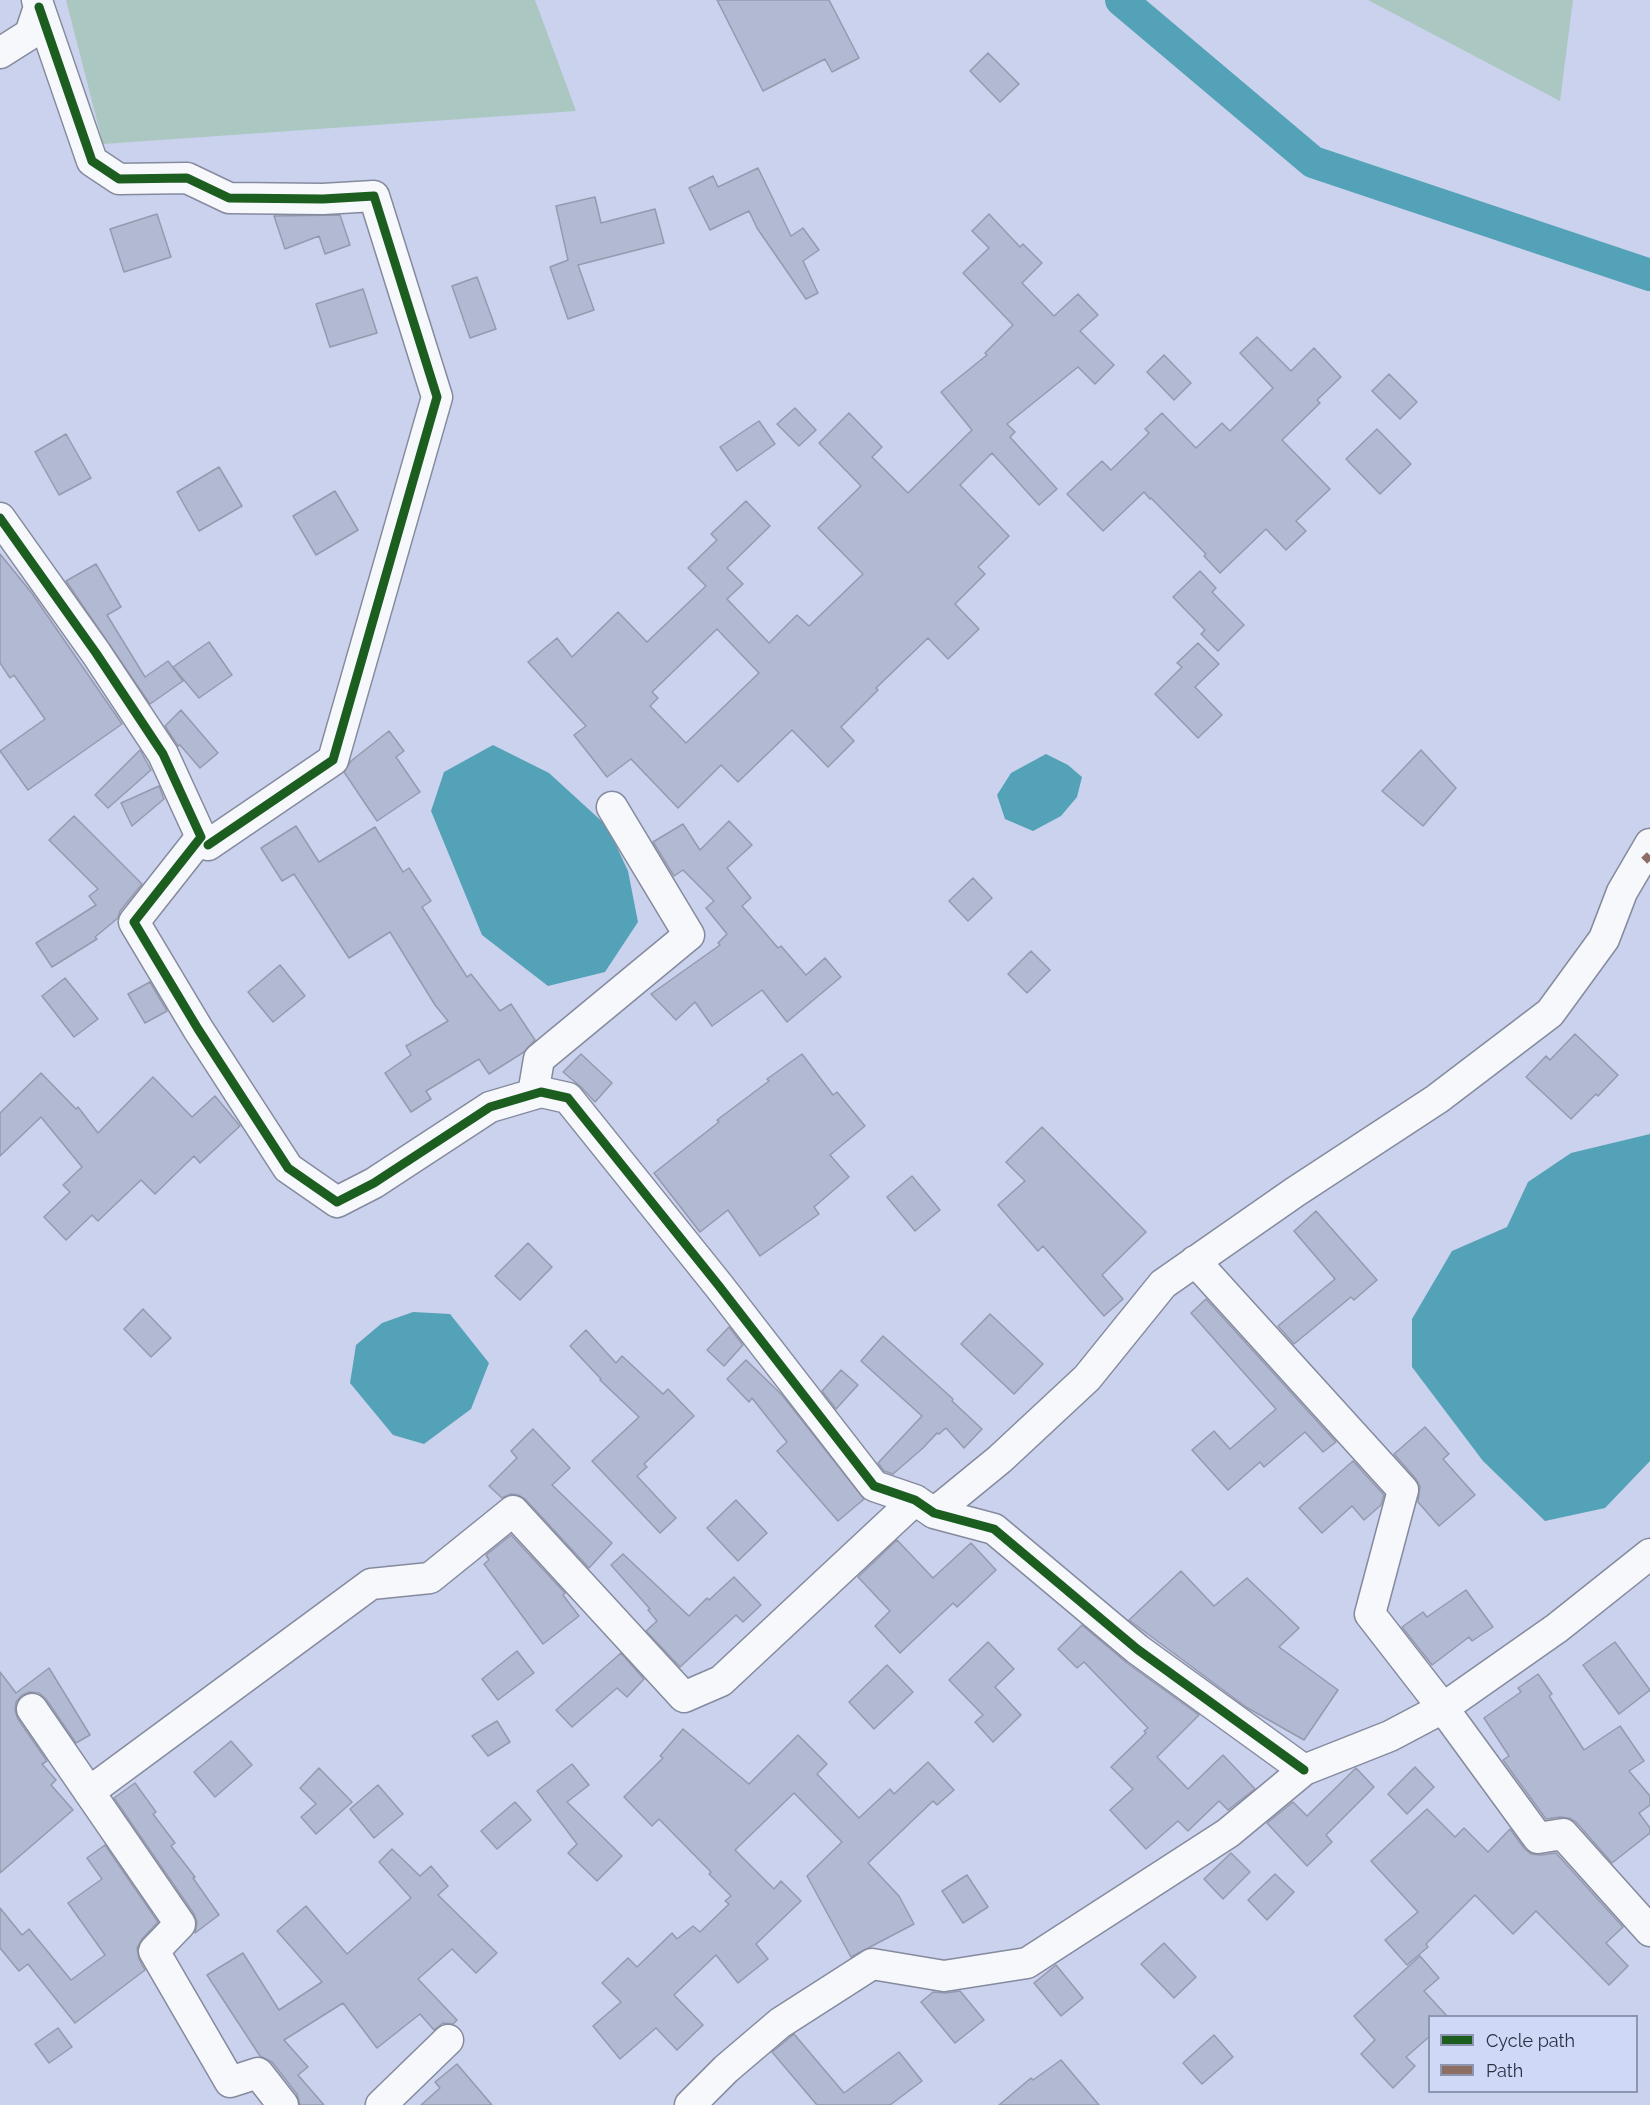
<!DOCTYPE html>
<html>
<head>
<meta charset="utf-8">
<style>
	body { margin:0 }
	#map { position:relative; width:1650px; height:2105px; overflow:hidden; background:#cad2ed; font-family:Raleway,sans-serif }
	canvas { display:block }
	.legend { position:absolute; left:1428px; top:2015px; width:210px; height:78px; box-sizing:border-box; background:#cfd8f6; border:2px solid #8d95af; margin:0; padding:8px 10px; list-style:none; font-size:18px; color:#2b3044 }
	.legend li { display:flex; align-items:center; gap:12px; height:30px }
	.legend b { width:30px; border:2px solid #8d95af }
</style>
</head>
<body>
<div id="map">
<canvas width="1650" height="2105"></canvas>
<ul class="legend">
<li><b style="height:8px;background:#1b5e20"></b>Cycle path</li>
<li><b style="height:8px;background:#8d6e63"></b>Path</li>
</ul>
</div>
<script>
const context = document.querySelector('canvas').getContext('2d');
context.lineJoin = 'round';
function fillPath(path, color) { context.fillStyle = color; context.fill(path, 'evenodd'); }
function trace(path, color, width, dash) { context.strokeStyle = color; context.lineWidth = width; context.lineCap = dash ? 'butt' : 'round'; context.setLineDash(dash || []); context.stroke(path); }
const green = new Path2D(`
	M 66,0 L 535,0 L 576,111 L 103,144 Z
	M 1368,0 L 1573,0 L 1560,101 Z`);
const water = new Path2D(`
	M 493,745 L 549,773 L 607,826 L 628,871 L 638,922 L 605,972 L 548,986 L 482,935 L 431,811 L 444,772 Z
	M 1046,754 L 1068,765 L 1082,777 L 1077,797 L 1061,816 L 1033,831 L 1005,819 L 997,795 L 1011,773 Z
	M 1650,1134 L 1650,1461 L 1605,1508 L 1545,1521 L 1483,1461 L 1412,1367 L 1412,1319 L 1452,1251 L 1507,1227 L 1528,1182 L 1571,1153 Z
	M 413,1312 L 450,1314 L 489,1363 L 471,1409 L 424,1444 L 393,1435 L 350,1383 L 356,1345 L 382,1323 Z`);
const canal = new Path2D(`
	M 1121,0 L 1313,162 L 1650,275`);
const building = new Path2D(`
	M 717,0 L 829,0 L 859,58 L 832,72 L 825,59 L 763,91 Z
	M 988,53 L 1019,84 L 1000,102 L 970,71 Z
	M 758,168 L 791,236 L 803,228 L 819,250 L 803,261 L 818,293 L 806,299 L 757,228 L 749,211 L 710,230 L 689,188 L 713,176 L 718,187 Z
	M 595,197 L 601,223 L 655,209 L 664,243 L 578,265 L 594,310 L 568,319 L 550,267 L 568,260 L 556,206 Z
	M 157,214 L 171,257 L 124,272 L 110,229 Z
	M 989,214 L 1020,247 L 1023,244 L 1042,263 L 1022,283 L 1054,316 L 1078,294 L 1098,315 L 1080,331 L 1114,365 L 1095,384 L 1078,367 L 1007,424 L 1015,432 L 1010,437 L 1057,489 L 1039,505 L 992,453 L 960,485 L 1009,536 L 978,567 L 985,574 L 955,604 L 979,629 L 948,659 L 928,638 L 876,688 L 878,690 L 841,727 L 854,741 L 828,767 L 792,730 L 738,782 L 721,765 L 678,808 L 631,759 L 607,777 L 574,735 L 586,726 L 528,662 L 557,638 L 572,657 L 618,612 L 647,642 L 706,586 L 688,568 L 717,540 L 711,534 L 746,501 L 770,526 L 727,568 L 743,584 L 727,599 L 769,643 L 797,615 L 809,626 L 863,574 L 818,528 L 861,486 L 819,443 L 849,413 L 882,447 L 872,457 L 908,493 L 972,430 L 941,392 L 987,355 L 985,353 L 1013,325 L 963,273 L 989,248 L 972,231 ZM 717,629 L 759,673 L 686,743 L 650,706 L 658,698 L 652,692 Z
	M 340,215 L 350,245 L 325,254 L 319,236 L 285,249 L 274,216 Z
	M 477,277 L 496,329 L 470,338 L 452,286 Z
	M 363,289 L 377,333 L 330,347 L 316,304 Z
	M 1257,337 L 1291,371 L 1314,348 L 1341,377 L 1317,400 L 1320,403 L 1282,440 L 1330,489 L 1296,521 L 1306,531 L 1286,550 L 1266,529 L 1220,573 L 1204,556 L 1206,554 L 1151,498 L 1150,499 L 1144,492 L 1103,531 L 1067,494 L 1102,461 L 1111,470 L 1149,433 L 1145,429 L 1162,413 L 1196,448 L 1222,423 L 1230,431 L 1273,388 L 1240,353 Z
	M 1164,355 L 1191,383 L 1174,400 L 1147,372 Z
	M 1389,374 L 1417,402 L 1400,419 L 1372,391 Z
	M 795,408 L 816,430 L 799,446 L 777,424 Z
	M 759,421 L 775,444 L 737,471 L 720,447 Z
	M 1377,429 L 1411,464 L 1380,494 L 1346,459 Z
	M 66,434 L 91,478 L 59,495 L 35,452 Z
	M 219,467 L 242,506 L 199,531 L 177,492 Z
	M 335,491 L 358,530 L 316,555 L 293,516 Z
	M 0,554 L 31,592 L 122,724 L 28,790 L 0,751 L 45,719 L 14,675 L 10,678 L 0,663 Z
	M 96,564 L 121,607 L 107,615 L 145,677 L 168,661 L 183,681 L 150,704 L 66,581 Z
	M 1200,571 L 1216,588 L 1212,592 L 1244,625 L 1218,651 L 1201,634 L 1205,630 L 1173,597 Z
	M 209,642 L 232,675 L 199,698 L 173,667 Z
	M 1198,643 L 1219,664 L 1195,687 L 1222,715 L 1198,738 L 1155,694 L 1182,667 L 1177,663 Z
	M 181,710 L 218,753 L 200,768 L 180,745 L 178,746 L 165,726 Z
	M 389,731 L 404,751 L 396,757 L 420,792 L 377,821 L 344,772 L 351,761 Z
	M 140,750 L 151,770 L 108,808 L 95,795 Z
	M 1421,750 L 1456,788 L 1423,826 L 1382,791 Z
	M 159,786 L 164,799 L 132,826 L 121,803 Z
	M 74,816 L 142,884 L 120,911 L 118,918 L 95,937 L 97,939 L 52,967 L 36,943 L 96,905 L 89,896 L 98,889 L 49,840 Z
	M 729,821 L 752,845 L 727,868 L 751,898 L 742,906 L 778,948 L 781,946 L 806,975 L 825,958 L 841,977 L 787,1022 L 762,990 L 712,1026 L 695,1002 L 676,1020 L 651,994 L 720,945 L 718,943 L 727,934 L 706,908 L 714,901 L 683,870 L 674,876 L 653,842 L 683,824 L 700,850 Z
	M 296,826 L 319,862 L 375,827 L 403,872 L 409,868 L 431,901 L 422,907 L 467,977 L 471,974 L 500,1011 L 511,1004 L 535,1040 L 524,1052 L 489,1074 L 479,1059 L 426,1091 L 431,1099 L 411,1112 L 385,1073 L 411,1055 L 406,1046 L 448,1021 L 435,1005 L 390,932 L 349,958 L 294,874 L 282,881 L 261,848 Z
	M 973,878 L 992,898 L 968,921 L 949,901 Z
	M 1031,951 L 1050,970 L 1027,993 L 1008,974 Z
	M 280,965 L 305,996 L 273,1022 L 248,992 Z
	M 65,978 L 98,1019 L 74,1037 L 42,996 Z
	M 150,982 L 167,1011 L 145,1023 L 128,994 Z
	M 1575,1034 L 1618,1075 L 1598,1096 L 1596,1094 L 1571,1119 L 1526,1077 L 1546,1056 L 1550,1060 Z
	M 581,1054 L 612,1083 L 595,1102 L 581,1087 L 563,1072 Z
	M 802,1054 L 833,1095 L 837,1092 L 865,1126 L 830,1155 L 849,1177 L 814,1207 L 819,1214 L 760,1256 L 728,1210 L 700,1232 L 654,1173 L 719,1122 L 717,1120 L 769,1081 L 767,1079 Z
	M 41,1073 L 76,1109 L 78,1107 L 98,1133 L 153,1077 L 192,1117 L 215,1096 L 240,1126 L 200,1163 L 194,1156 L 155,1194 L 141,1180 L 98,1221 L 92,1215 L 66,1240 L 44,1217 L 70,1192 L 63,1185 L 82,1167 L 41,1117 L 0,1156 L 0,1113 Z
	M 1042,1127 L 1146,1232 L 1102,1275 L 1123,1299 L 1104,1316 L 1043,1246 L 1038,1251 L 998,1205 L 1025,1181 L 1006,1162 Z
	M 912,1176 L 940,1210 L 915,1231 L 887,1197 Z
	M 1316,1211 L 1377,1280 L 1354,1300 L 1351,1297 L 1294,1344 L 1278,1326 L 1335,1279 L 1294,1231 Z
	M 528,1243 L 552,1267 L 520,1300 L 495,1276 Z
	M 1206,1299 L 1336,1442 L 1323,1452 L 1305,1432 L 1264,1467 L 1260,1462 L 1228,1490 L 1192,1450 L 1214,1431 L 1230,1449 L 1276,1409 L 1191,1313 Z
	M 143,1309 L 171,1338 L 151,1357 L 124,1329 Z
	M 990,1314 L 1043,1364 L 1014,1394 L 961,1344 Z
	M 729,1327 L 743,1345 L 724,1366 L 707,1350 Z
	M 586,1330 L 616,1363 L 622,1356 L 663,1394 L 668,1389 L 694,1416 L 644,1464 L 647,1467 L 637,1476 L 676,1518 L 660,1533 L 592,1461 L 639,1417 L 600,1380 L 601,1379 L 570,1346 Z
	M 883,1336 L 953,1399 L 952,1401 L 982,1429 L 964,1448 L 946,1428 L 939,1434 L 937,1433 L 923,1448 L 893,1474 L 884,1471 L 878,1463 L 922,1416 L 861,1361 Z
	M 746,1360 L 782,1395 L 864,1499 L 838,1521 L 777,1451 L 787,1442 L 752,1398 L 749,1402 L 727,1379 Z
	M 841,1370 L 858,1385 L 836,1409 L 822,1391 Z
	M 1425,1427 L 1449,1454 L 1443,1459 L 1475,1495 L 1439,1526 L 1418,1502 L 1420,1486 L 1416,1479 L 1394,1454 Z
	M 533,1429 L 570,1468 L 552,1485 L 612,1543 L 589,1568 L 525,1499 L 518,1495 L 511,1494 L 502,1498 L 489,1486 L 517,1458 L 511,1451 Z
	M 1353,1461 L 1384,1495 L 1381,1505 L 1364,1520 L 1352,1506 L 1322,1533 L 1299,1508 Z
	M 736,1500 L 767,1533 L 738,1561 L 707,1528 Z
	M 511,1535 L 565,1593 L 563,1595 L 579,1616 L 543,1644 L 484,1564 L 489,1560 L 486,1555 Z
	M 897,1540 L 933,1578 L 971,1543 L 996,1570 L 957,1607 L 953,1603 L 900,1653 L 875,1626 L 890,1611 L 858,1577 Z
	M 623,1554 L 689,1616 L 707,1598 L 709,1600 L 734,1577 L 761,1605 L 743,1622 L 736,1615 L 680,1667 L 646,1631 L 657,1621 L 648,1610 L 650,1609 L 611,1565 Z
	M 1181,1571 L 1214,1606 L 1247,1578 L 1299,1628 L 1279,1647 L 1338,1690 L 1304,1740 L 1246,1707 L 1129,1620 Z
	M 1466,1590 L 1493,1627 L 1472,1641 L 1469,1637 L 1432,1665 L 1402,1627 L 1423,1612 L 1427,1617 Z
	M 1082,1625 L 1127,1663 L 1199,1715 L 1157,1757 L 1188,1789 L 1223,1755 L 1255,1789 L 1228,1810 L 1219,1801 L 1188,1831 L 1178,1821 L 1146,1849 L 1110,1810 L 1133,1789 L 1111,1767 L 1146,1733 L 1144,1731 L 1148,1728 L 1084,1662 L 1077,1668 L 1058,1649 Z
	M 988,1642 L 1014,1669 L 995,1687 L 1021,1715 L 993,1742 L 975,1722 L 983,1715 L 949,1680 Z
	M 1615,1642 L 1650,1690 L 1619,1714 L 1583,1665 Z
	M 517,1651 L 534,1673 L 498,1700 L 482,1679 Z
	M 621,1653 L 644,1679 L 627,1697 L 617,1688 L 572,1727 L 556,1710 Z
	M 887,1665 L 913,1692 L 874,1729 L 849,1702 Z
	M 49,1668 L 90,1735 L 76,1743 L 46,1699 L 39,1693 L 30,1692 L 22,1695 L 16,1702 L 15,1711 L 18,1719 L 47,1761 L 42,1764 L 56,1780 L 51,1785 L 73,1810 L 0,1873 L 0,1672 L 16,1693 Z
	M 1538,1674 L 1552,1694 L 1549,1696 L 1584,1750 L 1620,1726 L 1644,1761 L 1629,1771 L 1650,1796 L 1650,1805 L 1639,1813 L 1650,1828 L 1650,1833 L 1612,1863 L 1576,1822 L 1569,1818 L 1560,1817 L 1546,1819 L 1503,1760 L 1509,1756 L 1484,1718 L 1521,1692 L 1518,1688 Z
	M 497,1721 L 510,1742 L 488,1756 L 472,1736 Z
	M 683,1729 L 749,1784 L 798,1735 L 827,1764 L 817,1774 L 859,1818 L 890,1789 L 894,1794 L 928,1762 L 954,1790 L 937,1805 L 933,1801 L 868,1863 L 899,1896 L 914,1924 L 851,1957 L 807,1876 L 842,1842 L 794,1793 L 735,1850 L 774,1889 L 781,1881 L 801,1901 L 756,1944 L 768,1959 L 738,1983 L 716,1955 L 674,1995 L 703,2025 L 677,2050 L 656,2028 L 620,2059 L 593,2026 L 621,2002 L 602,1983 L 628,1958 L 637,1967 L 672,1933 L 677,1939 L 693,1926 L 700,1932 L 729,1904 L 725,1901 L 731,1896 L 709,1874 L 711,1872 L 659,1819 L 652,1826 L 624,1797 L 663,1758 L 660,1756 Z
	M 231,1741 L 252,1765 L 215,1797 L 194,1772 Z
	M 572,1764 L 589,1785 L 567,1802 L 622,1856 L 597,1881 L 568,1853 L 577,1844 L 537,1791 Z
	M 1415,1767 L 1434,1787 L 1407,1814 L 1388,1794 Z
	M 319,1768 L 352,1802 L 316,1834 L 301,1817 L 316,1804 L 300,1788 Z
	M 1356,1768 L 1374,1787 L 1326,1835 L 1332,1842 L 1307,1866 L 1267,1823 L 1293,1802 L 1307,1816 Z
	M 135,1783 L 156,1812 L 153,1814 L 175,1843 L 171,1846 L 195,1877 L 193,1878 L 219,1915 L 195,1933 L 197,1922 L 194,1914 L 114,1798 Z
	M 378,1785 L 403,1814 L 374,1838 L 350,1809 Z
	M 515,1802 L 531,1820 L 497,1849 L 481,1831 Z
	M 1427,1809 L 1455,1837 L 1464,1828 L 1488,1852 L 1510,1829 L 1524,1848 L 1531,1854 L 1541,1855 L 1556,1853 L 1623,1927 L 1606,1943 L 1628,1966 L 1609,1985 L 1536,1911 L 1513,1934 L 1475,1895 L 1426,1944 L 1428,1947 L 1407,1965 L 1385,1940 L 1418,1912 L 1371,1861 Z
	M 105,1845 L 158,1922 L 142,1939 L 137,1948 L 139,1959 L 145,1970 L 75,2023 L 28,1964 L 19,1971 L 0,1948 L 0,1908 L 22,1935 L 29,1929 L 71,1980 L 105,1955 L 68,1903 L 102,1879 L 87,1858 Z
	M 392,1849 L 420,1876 L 431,1866 L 448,1886 L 438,1895 L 497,1953 L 476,1973 L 452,1949 L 418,1979 L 457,2020 L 453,2024 L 443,2023 L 434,2030 L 420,2014 L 377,2048 L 343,2003 L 284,2040 L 308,2067 L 298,2075 L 324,2105 L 300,2105 L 297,2094 L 272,2062 L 260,2056 L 207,1975 L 243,1953 L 279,2010 L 322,1982 L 277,1931 L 306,1906 L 347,1954 L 411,1898 L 379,1862 Z
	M 1231,1853 L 1250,1872 L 1223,1899 L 1204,1879 Z
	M 1275,1874 L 1294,1892 L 1267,1920 L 1248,1900 Z
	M 967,1875 L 988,1907 L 963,1923 L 942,1891 Z
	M 1164,1943 L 1196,1977 L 1174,1998 L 1141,1964 Z
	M 1420,1956 L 1439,1978 L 1424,1991 L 1447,2016 L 1430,2016 L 1430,2036 L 1406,2057 L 1415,2066 L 1393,2088 L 1361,2054 L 1375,2040 L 1354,2016 Z
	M 1056,1965 L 1083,1998 L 1061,2016 L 1034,1983 Z
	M 960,1991 L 984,2020 L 955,2043 L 921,2002 L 933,1992 L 946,1993 Z
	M 58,2028 L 72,2047 L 49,2063 L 35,2044 Z
	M 794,2034 L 844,2093 L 899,2052 L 922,2081 L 890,2105 L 817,2105 L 772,2052 Z
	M 1214,2035 L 1233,2057 L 1202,2084 L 1183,2063 Z
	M 1061,2060 L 1099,2105 L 999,2105 L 1031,2078 L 1033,2080 Z
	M 457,2064 L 492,2105 L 421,2105 L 440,2088 L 435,2082 Z`);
const minor = new Path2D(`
	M 39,7 L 92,161 L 119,179 L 187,178 L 229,198 L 323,199 L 374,196 L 437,397 L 333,760 L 208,845
	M 0,53 L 30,34 L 39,7 L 37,0
	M 0,518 L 96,653 L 163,754 L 201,837 L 134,922 L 198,1029 L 288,1168 L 337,1202 L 374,1183 L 490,1107 L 541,1092 L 568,1098 L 719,1286 L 874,1486 L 915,1500 L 934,1513 L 994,1529 L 1137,1649 L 1304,1770
	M 533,1094 L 539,1059 L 689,935 L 612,807
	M 1195,1261 L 1403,1490 L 1370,1614 L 1443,1708 L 1538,1838 L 1563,1834 L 1650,1931
	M 934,1513 L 1000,1459 L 1087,1378 L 1163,1284 L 1295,1192 L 1437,1099 L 1550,1013 L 1604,939 L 1622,892 L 1650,844
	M 32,1709 L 180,1924 L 154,1951 L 230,2082 L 258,2073 L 283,2105
	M 89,1792 L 371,1584 L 430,1578 L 513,1511 L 684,1697 L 721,1681 L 915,1500
	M 381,2105 L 448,2040
	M 690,2105 L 726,2069 L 780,2023 L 872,1964 L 944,1976 L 1027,1963 L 1228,1833 L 1304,1770 L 1390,1736 L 1443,1708 L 1557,1628 L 1650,1554`);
const quiet = new Path2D(`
	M 1644,855 L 1650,861`);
const cycleway = new Path2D(`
	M 39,7 L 92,161 L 119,179 L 187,178 L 229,198 L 323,199 L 374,196 L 437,397 L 333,760 L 208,845
	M 0,518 L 96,653 L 163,754 L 201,837 L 134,922 L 198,1029 L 288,1168 L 337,1202 L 374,1183 L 490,1107 L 541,1092 L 568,1098 L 719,1286 L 874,1486 L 915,1500 L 934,1513 L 994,1529 L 1137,1649 L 1304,1770`);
fillPath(green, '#abc7c1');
fillPath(water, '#54a2b8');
trace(canal, '#54a2b8', 32);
fillPath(building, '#b2b9d2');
trace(building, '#959aae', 1.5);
trace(minor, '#858a9e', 33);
trace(minor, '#f7f8fc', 30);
trace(quiet, '#8d6e63', 8, [15, 8]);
trace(cycleway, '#1b5e20', 9);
</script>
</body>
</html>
